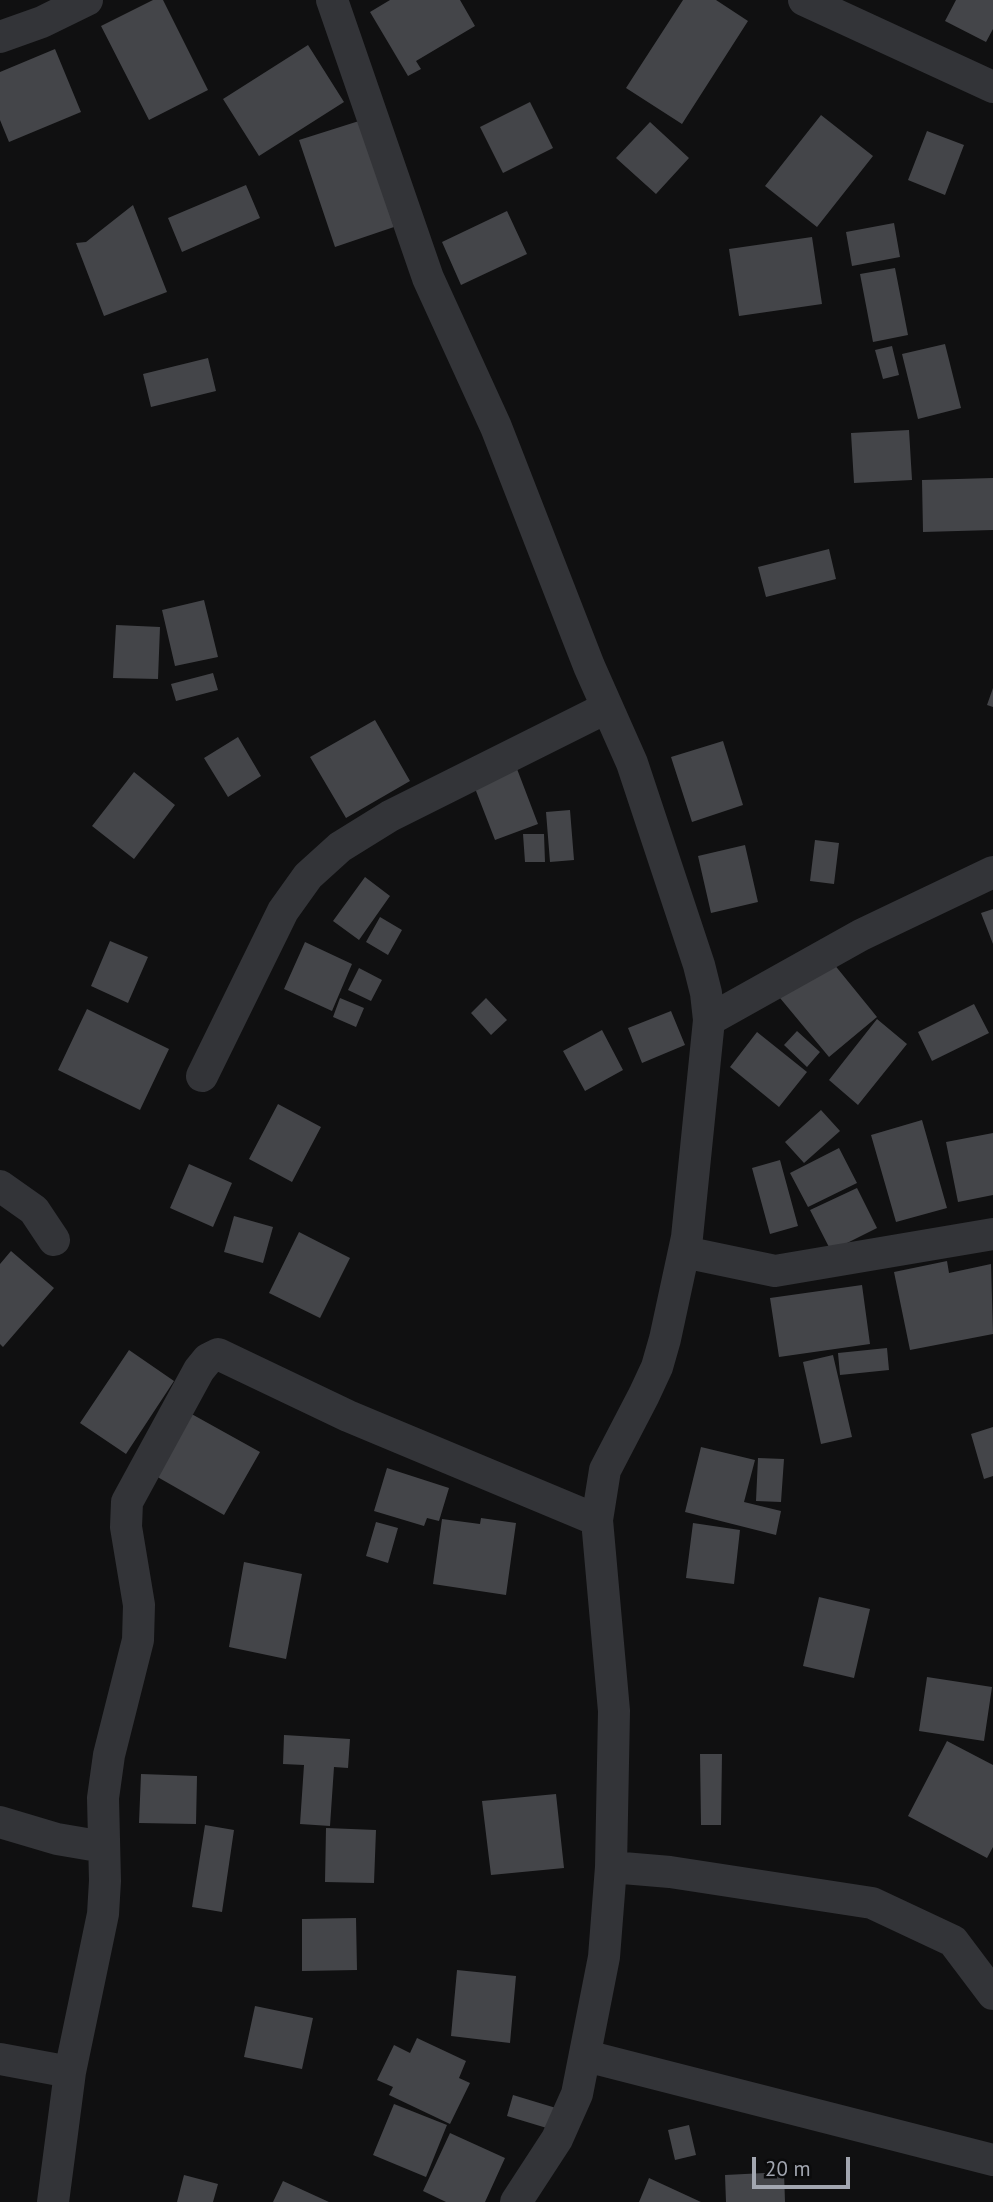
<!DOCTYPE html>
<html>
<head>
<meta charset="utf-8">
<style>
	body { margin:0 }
	#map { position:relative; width:993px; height:2202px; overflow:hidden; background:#101011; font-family:"PT Sans",sans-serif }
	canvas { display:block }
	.scale { position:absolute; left:752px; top:2157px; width:98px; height:32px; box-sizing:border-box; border:4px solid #a2a6b0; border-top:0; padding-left:9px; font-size:21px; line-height:24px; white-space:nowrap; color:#a2a6b0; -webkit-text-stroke:5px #0b0b0c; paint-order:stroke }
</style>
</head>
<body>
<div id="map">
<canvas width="993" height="2202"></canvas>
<div class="scale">20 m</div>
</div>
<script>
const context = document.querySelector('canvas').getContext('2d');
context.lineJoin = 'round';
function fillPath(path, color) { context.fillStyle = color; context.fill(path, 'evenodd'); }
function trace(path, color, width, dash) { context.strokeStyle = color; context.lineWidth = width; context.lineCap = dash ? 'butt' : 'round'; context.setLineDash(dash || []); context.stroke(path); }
const building = new Path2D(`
	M 153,0 L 163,0 L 208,90 L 149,120 L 101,26 Z
	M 390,0 L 460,0 L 475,26 L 416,61 L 421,69 L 408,76 L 370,12 Z
	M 683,0 L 716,0 L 748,21 L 682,124 L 626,88 Z
	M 956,0 L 993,0 L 993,29 L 986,42 L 945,21 Z
	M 308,45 L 344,102 L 259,156 L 223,99 Z
	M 55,49 L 81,112 L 9,142 L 0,120 L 0,72 Z
	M 530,102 L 553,148 L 503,173 L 480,127 Z
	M 821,115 L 873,156 L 817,227 L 765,186 Z
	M 359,121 L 394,227 L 335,247 L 299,140 Z
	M 650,122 L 689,158 L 656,194 L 616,158 Z
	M 927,131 L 964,145 L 945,195 L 908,180 Z
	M 246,185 L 260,218 L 182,252 L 168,218 Z
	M 133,205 L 167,292 L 104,316 L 76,243 L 86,242 Z
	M 507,211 L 527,254 L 461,285 L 442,242 Z
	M 894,223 L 900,257 L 852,266 L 846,232 Z
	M 812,237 L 822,304 L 739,316 L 729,249 Z
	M 895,268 L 908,335 L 873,342 L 860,274 Z
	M 945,344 L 961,408 L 918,419 L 902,354 Z
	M 892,346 L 899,375 L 883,379 L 875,350 Z
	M 208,358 L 216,391 L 151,407 L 143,374 Z
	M 909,430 L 912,480 L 854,483 L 851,433 Z
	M 993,478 L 993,530 L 923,532 L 922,480 Z
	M 829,549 L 836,579 L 766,597 L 758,567 Z
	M 204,600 L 218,657 L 175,666 L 162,610 Z
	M 116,625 L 160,627 L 158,679 L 113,678 Z
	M 213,673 L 218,690 L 176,701 L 171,684 Z
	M 993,688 L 993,707 L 987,705 Z
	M 375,720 L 410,781 L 346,818 L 310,757 Z
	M 238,737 L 261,776 L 228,797 L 204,758 Z
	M 723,741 L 743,805 L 692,822 L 671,757 Z
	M 514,761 L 538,824 L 495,840 L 471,778 Z
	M 134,772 L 175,805 L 134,859 L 92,826 Z
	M 570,810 L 574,860 L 550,862 L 546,812 Z
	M 523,834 L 544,834 L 545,862 L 525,862 Z
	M 815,840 L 839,843 L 834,884 L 810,881 Z
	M 745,845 L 758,902 L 711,913 L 698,856 Z
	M 365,877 L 390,896 L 359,940 L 333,921 Z
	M 993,909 L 993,944 L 981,913 Z
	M 380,917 L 402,930 L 388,955 L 366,942 Z
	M 110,941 L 148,957 L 128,1003 L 91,986 Z
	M 305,942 L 352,964 L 332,1011 L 284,989 Z
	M 829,958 L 877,1017 L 829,1057 L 780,998 Z
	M 359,968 L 382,980 L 371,1001 L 348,990 Z
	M 340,998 L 364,1008 L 356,1027 L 333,1017 Z
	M 486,998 L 507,1020 L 491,1035 L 471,1013 Z
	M 974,1004 L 989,1033 L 932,1061 L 918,1032 Z
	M 87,1009 L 169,1049 L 140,1110 L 58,1070 Z
	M 671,1011 L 685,1045 L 642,1063 L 628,1028 Z
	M 877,1019 L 907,1044 L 858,1105 L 829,1080 Z
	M 602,1030 L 623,1070 L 585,1091 L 563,1051 Z
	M 797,1031 L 820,1052 L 807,1067 L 784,1045 Z
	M 757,1032 L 807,1072 L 779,1107 L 730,1067 Z
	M 278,1104 L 321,1127 L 292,1182 L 249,1159 Z
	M 821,1110 L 840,1131 L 804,1163 L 785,1142 Z
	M 922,1120 L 947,1208 L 896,1222 L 871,1135 Z
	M 993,1133 L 993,1195 L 958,1202 L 946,1142 Z
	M 839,1148 L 857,1183 L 808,1207 L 790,1173 Z
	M 780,1160 L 798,1226 L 770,1234 L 752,1168 Z
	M 189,1164 L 232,1183 L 213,1227 L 170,1208 Z
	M 857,1188 L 877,1228 L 831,1251 L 810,1210 Z
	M 234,1216 L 273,1227 L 263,1263 L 224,1252 Z
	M 299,1232 L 350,1258 L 320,1318 L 269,1293 Z
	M 11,1251 L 54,1288 L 3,1347 L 0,1344 L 0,1264 Z
	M 947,1261 L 949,1273 L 991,1264 L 993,1334 L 910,1350 L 894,1272 Z
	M 862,1285 L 870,1344 L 779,1357 L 770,1298 Z
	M 887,1348 L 889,1370 L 840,1375 L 838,1353 Z
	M 129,1350 L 174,1381 L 126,1454 L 80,1423 Z
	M 833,1355 L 852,1437 L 821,1444 L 803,1362 Z
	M 188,1412 L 260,1452 L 224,1515 L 154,1475 Z
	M 993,1427 L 993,1476 L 984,1479 L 971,1434 Z
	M 701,1447 L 755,1460 L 744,1502 L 781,1511 L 776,1535 L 685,1512 Z
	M 758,1458 L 784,1459 L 781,1502 L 756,1501 Z
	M 387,1468 L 449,1488 L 439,1521 L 427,1518 L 424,1526 L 374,1511 Z
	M 481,1518 L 516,1523 L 506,1595 L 433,1584 L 442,1519 L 480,1524 Z
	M 376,1522 L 398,1528 L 388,1563 L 366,1556 Z
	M 693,1523 L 740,1530 L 734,1584 L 686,1578 Z
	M 244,1562 L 302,1574 L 286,1659 L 229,1647 Z
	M 819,1597 L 870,1609 L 854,1678 L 803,1666 Z
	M 927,1677 L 992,1687 L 984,1741 L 919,1731 Z
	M 284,1735 L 350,1739 L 348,1768 L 334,1767 L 330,1826 L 300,1824 L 304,1765 L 283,1764 Z
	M 947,1741 L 993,1765 L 993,1847 L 987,1858 L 908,1816 Z
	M 700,1754 L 722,1754 L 721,1825 L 701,1825 Z
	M 141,1774 L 197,1776 L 196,1824 L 139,1823 Z
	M 556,1794 L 564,1868 L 491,1875 L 482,1801 Z
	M 205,1825 L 234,1830 L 222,1912 L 192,1907 Z
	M 326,1828 L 376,1830 L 374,1883 L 325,1882 Z
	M 356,1918 L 357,1970 L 302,1971 L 302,1919 Z
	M 457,1970 L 516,1976 L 510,2043 L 451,2036 Z
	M 255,2006 L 313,2018 L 302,2069 L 244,2057 Z
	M 417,2038 L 466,2061 L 459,2078 L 470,2083 L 450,2124 L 389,2095 L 393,2087 L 377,2080 L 394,2045 L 410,2053 Z
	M 513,2095 L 556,2108 L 550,2129 L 507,2116 Z
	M 394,2104 L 447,2125 L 426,2177 L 373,2155 Z
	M 689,2125 L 696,2155 L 675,2160 L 668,2130 Z
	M 450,2133 L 505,2158 L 485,2202 L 446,2202 L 423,2191 Z
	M 784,2172 L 785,2202 L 726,2202 L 725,2175 Z
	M 184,2175 L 218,2184 L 213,2202 L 177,2202 Z
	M 649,2178 L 701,2202 L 639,2202 Z
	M 283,2181 L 329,2202 L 273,2202 Z`);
const minor = new Path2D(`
	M 332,0 L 428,278 L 496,427 L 589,666 L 632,763 L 699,965 L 706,993 L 709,1020 L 687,1237 L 665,1339 L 657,1367 L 644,1395 L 605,1470 L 597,1520 L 614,1711 L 611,1867 L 604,1957 L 577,2094 L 557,2139 L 516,2202
	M 804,0 L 993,87
	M 0,37 L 42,22 L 87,0
	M 709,1020 L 861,935 L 993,872
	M 202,1076 L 283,911 L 308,876 L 340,847 L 390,816 L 606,708
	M 0,1186 L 34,1210 L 54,1240
	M 684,1252 L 775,1271 L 993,1234
	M 0,1822 L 57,1839 L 104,1847
	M 611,1867 L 670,1872 L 872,1903 L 953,1941 L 993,1994
	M 586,2056 L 993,2160
	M 0,2059 L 70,2072
	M 53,2202 L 70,2072 L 103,1914 L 105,1881 L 103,1798 L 109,1755 L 138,1640 L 139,1605 L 126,1527 L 127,1502 L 199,1370 L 208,1359 L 218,1354 L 348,1416 L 597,1520`);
fillPath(building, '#444549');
trace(minor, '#333438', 32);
</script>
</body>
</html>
